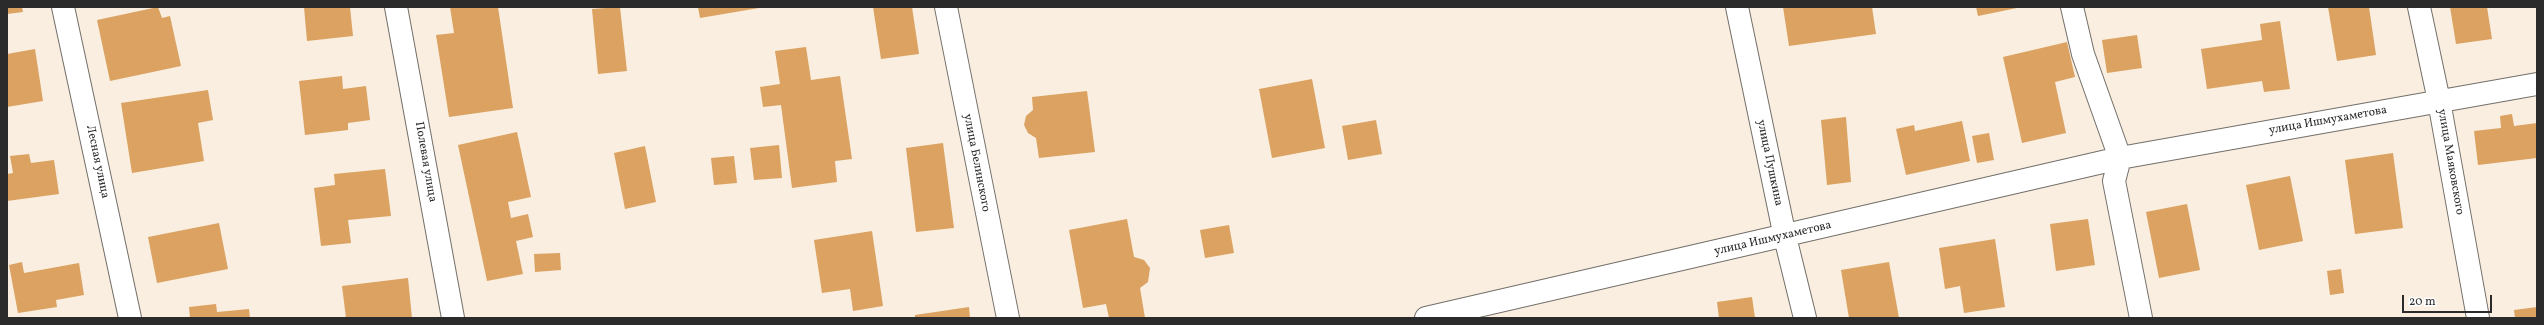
<!DOCTYPE html>
<html>
<head>
<meta charset="utf-8">
<style>
	body { margin:0 }
	#map { position:relative; width:2544px; height:325px; overflow:hidden; background:#f9eedf; font-family:Vollkorn,serif }
	canvas { display:block }
	.frame { position:absolute; inset:0; border:8px solid #2b2b2b; pointer-events:none }
	.scale { position:absolute; left:2402px; top:295px; width:90px; height:18px; box-sizing:border-box; border:2px solid #2b2b2b; border-top:0; padding-left:5px; font-size:12px; line-height:14px; white-space:nowrap; color:#2b2b2b; -webkit-text-stroke:3px #fff; paint-order:stroke }
</style>
</head>
<body>
<div id="map">
<canvas width="2544" height="325"></canvas>
<div class="frame"></div>
<div class="scale">20 m</div>
</div>
<script>
const context = document.querySelector('canvas').getContext('2d');
context.lineJoin = 'round';
function fillPath(path, color) { context.fillStyle = color; context.fill(path, 'evenodd'); }
function trace(path, color, width, dash) { context.strokeStyle = color; context.lineWidth = width; context.lineCap = dash ? 'butt' : 'round'; context.setLineDash(dash || []); context.stroke(path); }
function write(font, color, halo, rows, align = 'center') {
  context.font = font + ' Vollkorn,serif'; context.lineWidth = 3.5; context.setLineDash([]); context.textBaseline = 'middle'; context.strokeStyle = halo; context.fillStyle = color; for (const [text, x, y, turn = 0] of rows) {
    context.save(); context.translate(x, y); context.rotate((+turn || 0) * Math.PI / 180); context.textAlign = isNaN(turn) ? turn : align; if (halo) context.strokeText(text, 0, 0); context.fillText(text, 0, 0); context.restore();
  }
}
const building = new Path2D(`
	M 7,7 L 22,7 L 23,12 L 7,14 Z
	M 158,7 L 162,18 L 170,16 L 181,66 L 110,81 L 97,20 Z
	M 304,7 L 350,7 L 353,36 L 307,41 Z
	M 450,7 L 498,7 L 513,108 L 449,117 L 436,35 L 454,33 Z
	M 620,7 L 627,71 L 598,74 L 592,9 Z
	M 698,7 L 759,7 L 759,8 L 700,18 Z
	M 873,7 L 912,7 L 919,54 L 881,59 Z
	M 1783,7 L 1872,7 L 1876,34 L 1789,46 Z
	M 1976,7 L 2017,7 L 2017,8 L 1978,16 Z
	M 2328,7 L 2369,7 L 2376,55 L 2337,61 Z
	M 2450,7 L 2487,7 L 2492,39 L 2456,44 Z
	M 2280,21 L 2290,89 L 2264,92 L 2262,81 L 2207,89 L 2201,49 L 2262,40 L 2260,24 Z
	M 2137,35 L 2142,68 L 2107,73 L 2102,40 Z
	M 2067,42 L 2075,77 L 2055,82 L 2066,133 L 2022,143 L 2003,57 Z
	M 806,47 L 811,80 L 840,76 L 852,159 L 835,161 L 837,182 L 792,188 L 781,105 L 763,107 L 760,87 L 780,84 L 775,51 Z
	M 35,49 L 43,101 L 7,107 L 7,54 Z
	M 342,76 L 343,89 L 366,86 L 370,120 L 348,123 L 348,130 L 305,135 L 299,81 Z
	M 1312,79 L 1325,148 L 1272,158 L 1259,89 Z
	M 208,90 L 213,120 L 198,123 L 204,161 L 132,173 L 121,103 Z
	M 1087,91 L 1095,152 L 1039,158 L 1036,138 L 1028,133 L 1024,125 L 1026,116 L 1033,110 L 1032,97 Z
	M 2512,114 L 2514,126 L 2537,123 L 2537,158 L 2478,165 L 2474,131 L 2501,128 L 2500,116 Z
	M 1846,117 L 1851,182 L 1827,185 L 1821,120 Z
	M 1376,120 L 1382,154 L 1348,160 L 1342,126 Z
	M 1962,121 L 1970,161 L 1906,175 L 1896,129 L 1914,125 L 1915,131 Z
	M 517,132 L 531,197 L 508,202 L 511,218 L 528,214 L 533,237 L 516,241 L 523,274 L 487,281 L 458,145 Z
	M 1989,133 L 1994,160 L 1977,163 L 1972,136 Z
	M 943,143 L 954,228 L 916,232 L 906,148 Z
	M 779,145 L 782,178 L 754,180 L 750,148 Z
	M 645,146 L 656,202 L 625,209 L 614,153 Z
	M 2393,153 L 2403,228 L 2355,234 L 2345,160 Z
	M 29,154 L 31,163 L 54,160 L 59,194 L 7,201 L 7,174 L 13,173 L 10,156 Z
	M 734,156 L 737,183 L 714,185 L 711,158 Z
	M 385,169 L 391,216 L 348,220 L 351,243 L 321,246 L 314,188 L 335,185 L 334,174 Z
	M 2290,176 L 2303,241 L 2259,250 L 2246,185 Z
	M 2187,204 L 2200,270 L 2159,278 L 2146,212 Z
	M 1127,219 L 1134,257 L 1144,260 L 1150,268 L 1148,282 L 1140,288 L 1145,318 L 1109,318 L 1106,304 L 1083,308 L 1069,230 Z
	M 2088,219 L 2095,265 L 2056,271 L 2050,224 Z
	M 219,223 L 228,269 L 157,283 L 148,237 Z
	M 1229,225 L 1234,253 L 1205,258 L 1200,230 Z
	M 872,231 L 883,306 L 853,311 L 850,289 L 822,293 L 814,240 Z
	M 1995,239 L 2005,307 L 1964,313 L 1960,286 L 1945,289 L 1939,248 Z
	M 560,253 L 561,270 L 535,272 L 534,254 Z
	M 22,262 L 24,273 L 79,263 L 84,295 L 56,300 L 57,307 L 18,313 L 9,265 Z
	M 1889,262 L 1899,318 L 1849,318 L 1841,270 Z
	M 2341,269 L 2344,293 L 2330,295 L 2327,271 Z
	M 408,278 L 412,318 L 346,318 L 342,286 Z
	M 1752,297 L 1755,318 L 1719,318 L 1717,302 Z
	M 216,304 L 217,312 L 249,309 L 250,318 L 190,318 L 189,307 Z
	M 969,307 L 970,318 L 915,318 L 915,315 Z
	M 2537,307 L 2537,318 L 2515,318 L 2514,310 Z`);
const street = new Path2D(`
	M 63,7 L 130,318
	M 396,7 L 453,318
	M 946,7 L 1008,318
	M 1737,7 L 1785,237 L 1805,318
	M 2072,7 L 2083,54 L 2120,158 L 2114,181 L 2141,318
	M 2419,7 L 2439,101 L 2478,318
	M 1426,318 L 2120,158 L 2537,84`);
const streetNames = [
	["улица Ишмухаметова",2328,121,-10],
	["Лесная улица",97,162,78],
	["Полевая улица",425,162,80],
	["улица Маяковского",2450,162,80],
	["улица Белинского",976,163,79],
	["улица Пушкина",1769,163,78],
	["улица Ишмухаметова",1773,239,-13]
];
fillPath(building, '#dba261');
trace(street, '#736f6a', 24);
trace(street, '#fff', 22);
write('12px', '#2b2b2b', '#fff', streetNames);
</script>
</body>
</html>
